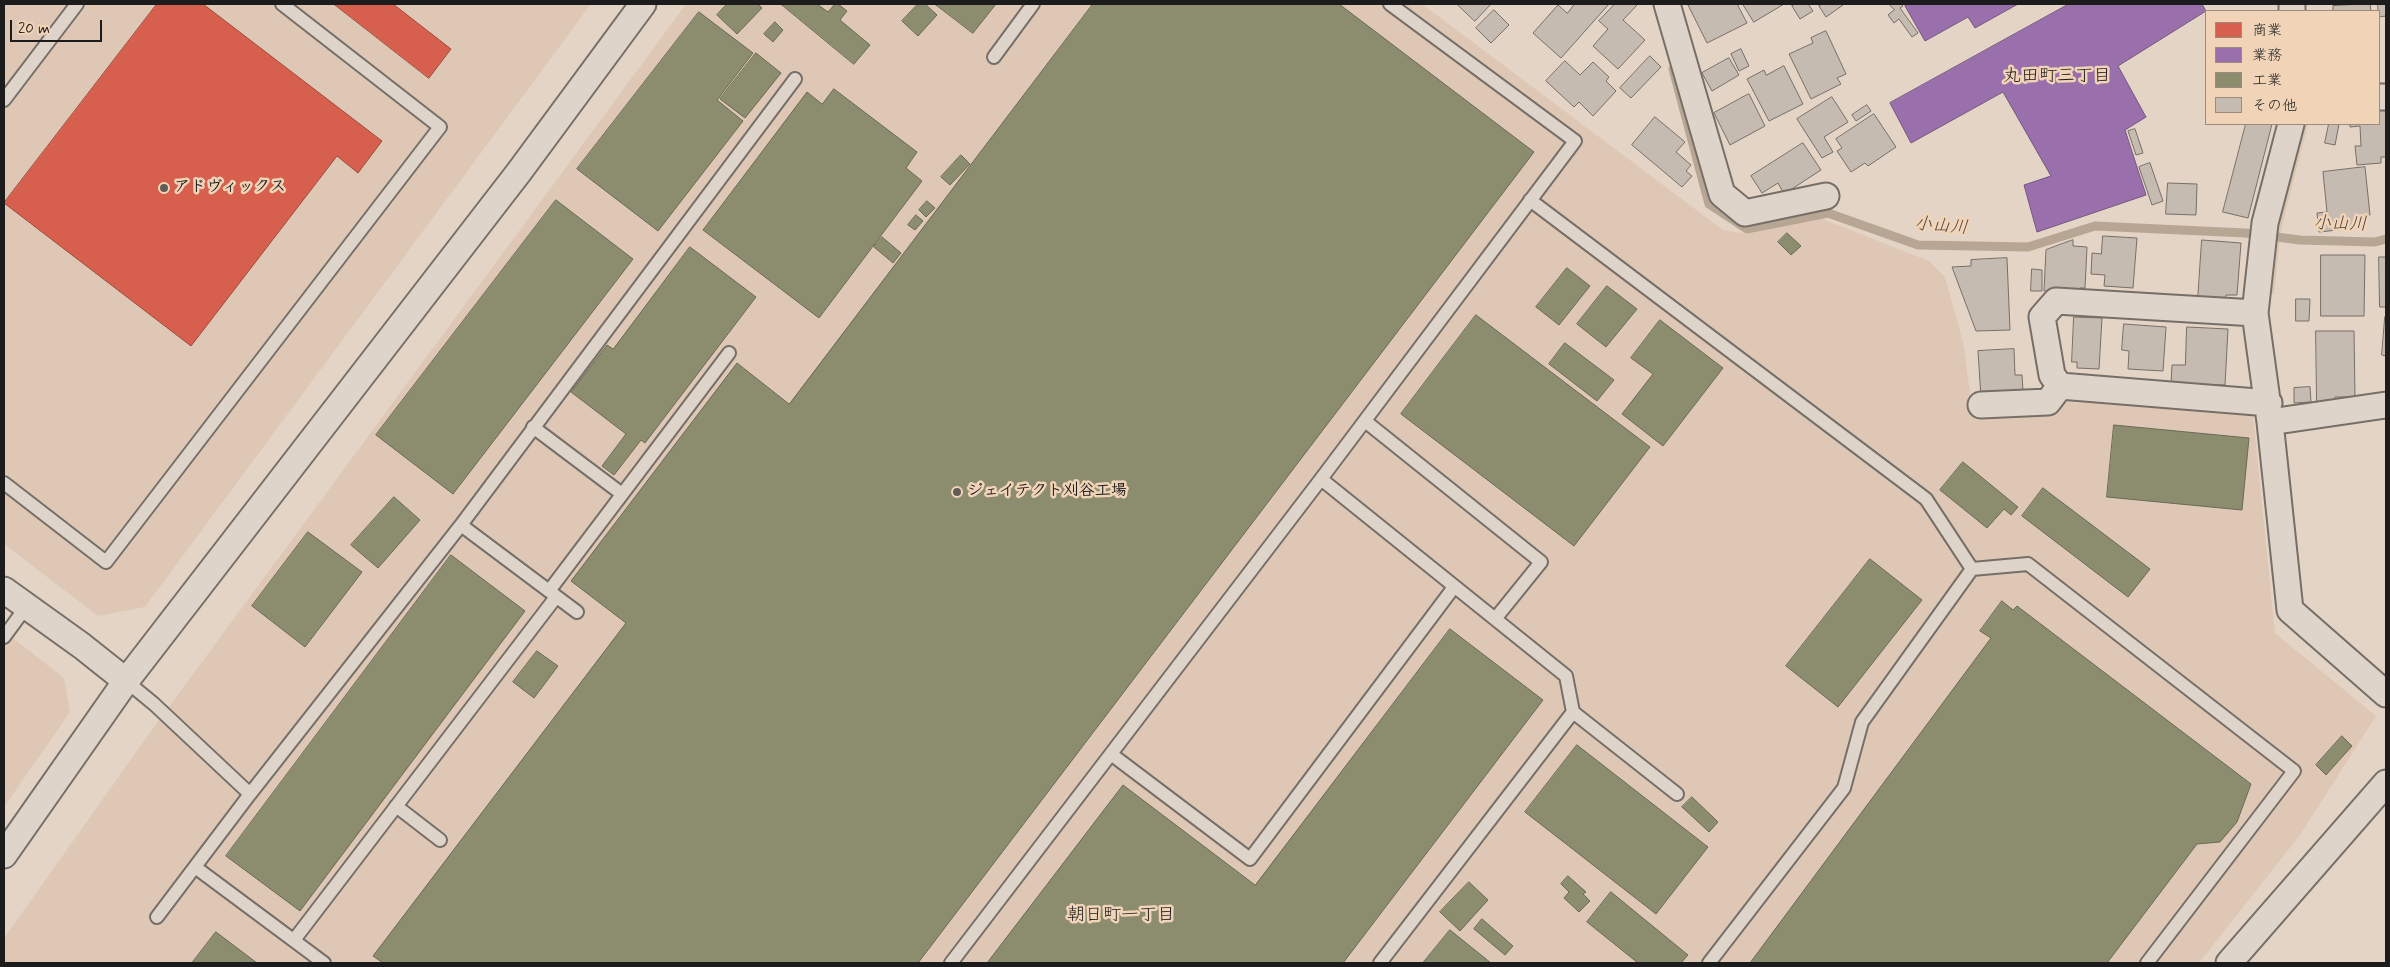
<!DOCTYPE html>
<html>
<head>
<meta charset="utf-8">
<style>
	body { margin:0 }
	#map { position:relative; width:2390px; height:967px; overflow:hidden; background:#e4d4c5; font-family:Mynerve,"Klee One",sans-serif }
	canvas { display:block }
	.frame { position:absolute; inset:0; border:5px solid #1c1c1c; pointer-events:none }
	.legend { position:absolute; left:2205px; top:10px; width:175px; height:115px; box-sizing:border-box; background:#f1d4b8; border:1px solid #9c8a7a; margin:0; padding:6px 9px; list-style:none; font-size:15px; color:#1c1c1c }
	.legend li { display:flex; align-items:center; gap:10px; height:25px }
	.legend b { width:25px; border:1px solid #9c8a7a }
	.scale { position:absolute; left:10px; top:20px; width:92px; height:22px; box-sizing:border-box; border:2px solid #1c1c1c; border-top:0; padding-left:6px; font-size:15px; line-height:18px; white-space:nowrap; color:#1c1c1c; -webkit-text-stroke:4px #f1d4b8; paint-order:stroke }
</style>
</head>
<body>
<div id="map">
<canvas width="2390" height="967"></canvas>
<div class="frame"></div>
<ul class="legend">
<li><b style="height:14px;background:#d6604d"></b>商業</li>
<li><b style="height:14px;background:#9970ab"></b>業務</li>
<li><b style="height:14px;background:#8c8c6e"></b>工業</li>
<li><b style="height:14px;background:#c6bbb1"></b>その他</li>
</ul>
<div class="scale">20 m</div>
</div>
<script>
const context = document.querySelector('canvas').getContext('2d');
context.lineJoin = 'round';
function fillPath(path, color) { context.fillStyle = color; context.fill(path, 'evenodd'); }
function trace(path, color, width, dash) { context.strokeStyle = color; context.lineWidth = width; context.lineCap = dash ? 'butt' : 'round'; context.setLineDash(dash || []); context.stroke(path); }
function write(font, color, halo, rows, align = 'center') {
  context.font = font + ' Mynerve,"Klee One",sans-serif'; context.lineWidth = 5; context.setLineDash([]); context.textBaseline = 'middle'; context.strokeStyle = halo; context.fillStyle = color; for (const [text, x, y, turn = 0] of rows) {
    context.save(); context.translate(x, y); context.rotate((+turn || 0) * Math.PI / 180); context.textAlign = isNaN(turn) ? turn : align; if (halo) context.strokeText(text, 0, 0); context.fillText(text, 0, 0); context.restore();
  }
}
const built = new Path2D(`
	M 4,4 L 591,4 L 145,607 L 98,616 L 4,544 Z
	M 686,4 L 1422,4 L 1723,230 L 1747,234 L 1820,218 L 1929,261 L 1945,277 L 1963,342 L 1973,414 L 2060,413 L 2061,397 L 2253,415 L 2275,633 L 2376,716 L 2300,835 L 2199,963 L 4,963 L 4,938 L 152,730 Z
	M 4,631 L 64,678 L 70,712 L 4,807 Z`);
const green = new Path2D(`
	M 2298,124 L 2308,124 L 2281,229 L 2274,294 L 2267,293 L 2273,228 Z`);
const shops = new Path2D(`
	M 157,4 L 203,4 L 382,141 L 358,173 L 337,156 L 191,346 L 4,203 Z
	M 334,4 L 393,4 L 451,49 L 429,78 Z`);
const offices = new Path2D(`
	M 1909,4 L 2018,4 L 1975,28 L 1968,17 L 1925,41 L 1905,6 Z
	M 2069,4 L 2202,4 L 2206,11 L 2118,66 L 2146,117 L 2125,130 L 2146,195 L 2037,232 L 2024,185 L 2051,176 L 2003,92 L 1911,143 L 1890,103 Z`);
const industry = new Path2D(`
	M 727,4 L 758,4 L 762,8 L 737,34 L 717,15 Z
	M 781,4 L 817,4 L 828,12 L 835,4 L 838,4 L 847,11 L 840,20 L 870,45 L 854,64 Z
	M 918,4 L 925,4 L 937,15 L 918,36 L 902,21 Z
	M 935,4 L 996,4 L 973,33 Z
	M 1093,4 L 1339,4 L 1534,152 L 918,963 L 383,963 L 373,956 L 626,623 L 571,581 L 737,363 L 789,404 Z
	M 699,12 L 753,53 L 717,100 L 743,121 L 658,231 L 577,169 Z
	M 775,22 L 783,30 L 773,42 L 764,34 Z
	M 756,53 L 781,73 L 745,118 L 720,99 Z
	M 834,89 L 917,152 L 906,168 L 922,181 L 819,318 L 703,230 L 807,92 L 822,104 Z
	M 961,155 L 970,164 L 950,185 L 941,177 Z
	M 556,200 L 633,259 L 453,494 L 376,435 Z
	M 927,201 L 935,208 L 926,217 L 919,210 Z
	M 916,215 L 923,221 L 915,230 L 908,225 Z
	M 1787,233 L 1801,246 L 1791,255 L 1778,242 Z
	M 882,237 L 901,253 L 893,263 L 874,247 Z
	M 690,247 L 756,297 L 645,443 L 641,440 L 614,475 L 602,466 L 626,434 L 571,392 L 607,345 L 613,349 Z
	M 1567,268 L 1590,286 L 1559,325 L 1536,307 Z
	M 1607,286 L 1637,309 L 1606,347 L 1577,324 Z
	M 1476,315 L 1650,447 L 1574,546 L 1401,414 Z
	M 1660,320 L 1723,368 L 1663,446 L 1622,414 L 1653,374 L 1631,358 Z
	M 1565,343 L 1614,380 L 1597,401 L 1549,364 Z
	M 2114,425 L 2249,438 L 2242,510 L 2107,497 Z
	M 1963,462 L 2018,507 L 2011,515 L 2004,509 L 1987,528 L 1940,490 Z
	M 2043,488 L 2150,569 L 2128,597 L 2022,516 Z
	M 394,497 L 420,520 L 378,568 L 351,545 Z
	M 308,532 L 362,572 L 305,647 L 252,606 Z
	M 451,555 L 525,611 L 300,911 L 226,856 Z
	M 1870,559 L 1922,600 L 1838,707 L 1786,666 Z
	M 2002,601 L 2013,610 L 2017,606 L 2251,784 L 2237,822 L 2220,842 L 2197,844 L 2107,963 L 1750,963 L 1991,638 L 1980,631 Z
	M 1450,629 L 1543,700 L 1343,963 L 987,963 L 1123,785 L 1255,885 Z
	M 537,651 L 558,666 L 534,698 L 513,682 Z
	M 2342,736 L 2352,746 L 2326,775 L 2316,765 Z
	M 1577,745 L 1708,847 L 1656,914 L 1525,812 Z
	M 1692,797 L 1718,822 L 1709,832 L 1682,807 Z
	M 1568,876 L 1586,892 L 1583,894 L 1590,901 L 1579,912 L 1564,898 L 1569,892 L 1561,884 Z
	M 1469,882 L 1488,900 L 1460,931 L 1440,912 Z
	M 1611,892 L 1688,955 L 1681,963 L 1638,963 L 1587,922 Z
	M 1482,919 L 1513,946 L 1505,955 L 1474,929 Z
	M 1450,930 L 1491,963 L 1423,963 Z
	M 216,932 L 257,963 L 192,963 Z`);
const stream = new Path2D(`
	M 1673,69 L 1709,204 L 1747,229 L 1828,213 L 1918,245 L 2028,247 L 2095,226 L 2245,233 L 2300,240 L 2375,242 L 2386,239`);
const building = new Path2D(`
	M 1457,4 L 1491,4 L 1475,21 Z
	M 1575,4 L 1609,4 L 1561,58 L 1533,33 L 1558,5 L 1567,13 Z
	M 1615,4 L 1638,4 L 1623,20 L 1645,40 L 1618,69 L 1593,46 L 1608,29 L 1599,21 Z
	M 1691,4 L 1737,4 L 1747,23 L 1707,43 L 1688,5 Z
	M 1743,4 L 1784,4 L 1754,22 Z
	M 1796,4 L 1808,4 L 1813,11 L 1800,19 L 1792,6 Z
	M 1823,4 L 1842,4 L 1843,5 L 1826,17 L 1819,6 Z
	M 1889,4 L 1901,4 L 1903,6 L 1900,8 L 1918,33 L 1912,37 L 1899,19 L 1894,23 L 1888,15 L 1894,10 Z
	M 2370,4 L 2371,11 L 2333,11 L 2333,6 Z
	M 2378,4 L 2386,4 L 2386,16 L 2379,17 Z
	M 1494,10 L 1509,25 L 1491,43 L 1476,28 Z
	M 1826,31 L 1846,74 L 1837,78 L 1841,84 L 1811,99 L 1789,54 L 1813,43 L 1811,38 Z
	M 1741,49 L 1749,66 L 1739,71 L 1731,54 Z
	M 1650,56 L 1661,67 L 1631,98 L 1620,88 Z
	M 1729,58 L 1739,75 L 1712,91 L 1702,73 Z
	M 1565,61 L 1580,75 L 1593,62 L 1609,77 L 1606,81 L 1616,91 L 1593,116 L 1579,102 L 1574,107 L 1546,81 Z
	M 1784,66 L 1803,104 L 1769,121 L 1747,79 L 1764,70 L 1766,75 Z
	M 1749,94 L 1765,126 L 1730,145 L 1714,113 Z
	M 1832,97 L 1848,122 L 1824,137 L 1833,152 L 1822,158 L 1797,119 Z
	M 1867,105 L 1871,111 L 1856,121 L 1852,115 Z
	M 2379,110 L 2386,110 L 2386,157 L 2381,157 L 2381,163 L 2357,165 L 2355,146 L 2361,146 L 2360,126 L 2350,127 L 2350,124 L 2379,124 Z
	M 1874,114 L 1896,147 L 1868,166 L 1865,163 L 1851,172 L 1837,151 L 1842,148 L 1836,139 Z
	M 1655,117 L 1685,142 L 1676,152 L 1691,165 L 1686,171 L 1692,176 L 1682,187 L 1632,145 Z
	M 2246,124 L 2272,124 L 2248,218 L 2223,212 Z
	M 2329,124 L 2339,124 L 2335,145 L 2325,143 Z
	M 2135,129 L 2143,153 L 2136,155 L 2128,131 Z
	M 1803,143 L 1821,170 L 1784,194 L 1778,183 L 1762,193 L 1751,176 Z
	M 2150,163 L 2163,201 L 2152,205 L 2139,167 Z
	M 2365,167 L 2370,215 L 2364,216 L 2365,227 L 2319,232 L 2317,213 L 2327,212 L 2323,172 Z
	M 2168,183 L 2197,184 L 2196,215 L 2166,214 Z
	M 2103,236 L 2137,238 L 2133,288 L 2104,286 L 2105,275 L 2091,274 L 2092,253 L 2101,254 Z
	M 2073,240 L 2073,246 L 2087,247 L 2085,288 L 2080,288 L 2080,292 L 2044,291 L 2046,250 Z
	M 2202,240 L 2241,243 L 2237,295 L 2226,295 L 2225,302 L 2198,300 Z
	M 2321,255 L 2365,255 L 2364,316 L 2321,316 Z
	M 2379,257 L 2386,257 L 2386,307 L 2380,307 Z
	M 2007,258 L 2010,330 L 1976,331 L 1952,267 L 1971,266 L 1971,260 Z
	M 2032,269 L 2042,270 L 2042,291 L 2031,291 Z
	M 2296,299 L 2310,299 L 2309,321 L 2296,321 Z
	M 2074,317 L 2102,318 L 2099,369 L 2077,368 L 2077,362 L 2072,362 Z
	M 2385,317 L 2386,318 L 2386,356 L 2382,355 Z
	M 2124,324 L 2166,327 L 2163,371 L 2128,369 L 2129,351 L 2122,350 Z
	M 2187,327 L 2228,329 L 2225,385 L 2171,383 L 2172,365 L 2185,365 Z
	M 2316,331 L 2354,331 L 2355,397 L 2335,397 L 2335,402 L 2317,403 Z
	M 2014,349 L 2015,375 L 2022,375 L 2023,391 L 1981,398 L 1978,351 Z
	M 2310,387 L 2311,402 L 2294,403 L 2294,388 Z`);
const service = new Path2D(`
	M 994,57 L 1033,4
	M 4,100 L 77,4
	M 1530,200 L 1926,499 L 1972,569 L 1862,722 L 1844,788 L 1709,963
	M 1365,421 L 1541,562 L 1495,619
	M 533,427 L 622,494
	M 1321,479 L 1566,676 L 1573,712 L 1380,963
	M 4,483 L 106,562 L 440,127 L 282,4
	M 461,525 L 577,612
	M 1972,569 L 2028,564 L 2294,771 L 2147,963
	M 549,591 L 729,353
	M 4,637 L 26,607
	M 126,681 L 154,704 L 250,794 L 461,525 L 795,79
	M 1573,712 L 1677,794
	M 1111,754 L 1250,859 L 1454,587
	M 396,806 L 440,840
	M 195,867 L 324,963
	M 157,917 L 250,794
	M 294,940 L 556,597
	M 951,963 L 1321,479 L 1575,141 L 1390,4`);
const minor = new Path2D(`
	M 1667,4 L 1722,194 L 1745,213 L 1826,196
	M 2292,4 L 2292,11
	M 2379,97 L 2386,97
	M 2291,124 L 2265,223 L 2255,313 L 2270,422 L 2386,405
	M 2255,313 L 2056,301 L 2042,317 L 2052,375 L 2060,386 L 2269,403
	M 1981,405 L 2048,402 L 2060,386
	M 2270,422 L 2290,610 L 2386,694
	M 4,590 L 82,646 L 126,681
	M 4,855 L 126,681 L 519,172 L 643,4
	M 2229,963 L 2386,783`);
const markers = [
	[164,188,5,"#625c57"],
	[957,492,5,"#625c57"]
];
const poiNames = [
	["アドヴィックス",174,188],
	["ジェイテクト刈谷工場",967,492]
];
const neighbourhoodNames = [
	["丸田町三丁目",2057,77],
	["朝日町一丁目",1121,916]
];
const waterNames = [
	["小山川",2340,225,1],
	["小山川",1941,227,5]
];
fillPath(built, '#dec8b5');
fillPath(green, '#dac5b1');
fillPath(shops, '#d6604d');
trace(shops, '#9e4c3e', 1);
fillPath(offices, '#9970ab');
trace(offices, '#745780', 1);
fillPath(industry, '#8c8c6e');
trace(industry, '#6a6a55', 1);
trace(stream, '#b8a695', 9);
fillPath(building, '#c6bbb1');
trace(building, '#766f68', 1);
trace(service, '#766f68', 16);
trace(minor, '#766f68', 29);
trace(service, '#dfd4ca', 12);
trace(minor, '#dfd4ca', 25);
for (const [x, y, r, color] of markers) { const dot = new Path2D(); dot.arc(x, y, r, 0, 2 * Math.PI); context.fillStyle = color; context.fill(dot); trace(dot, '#f1d4b8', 2); }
write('bold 16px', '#1c1c1c', '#f1d4b8', poiNames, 'left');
write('18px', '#1c1c1c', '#f1d4b8', neighbourhoodNames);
write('italic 18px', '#4c463f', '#f1d4b8', waterNames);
</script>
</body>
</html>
